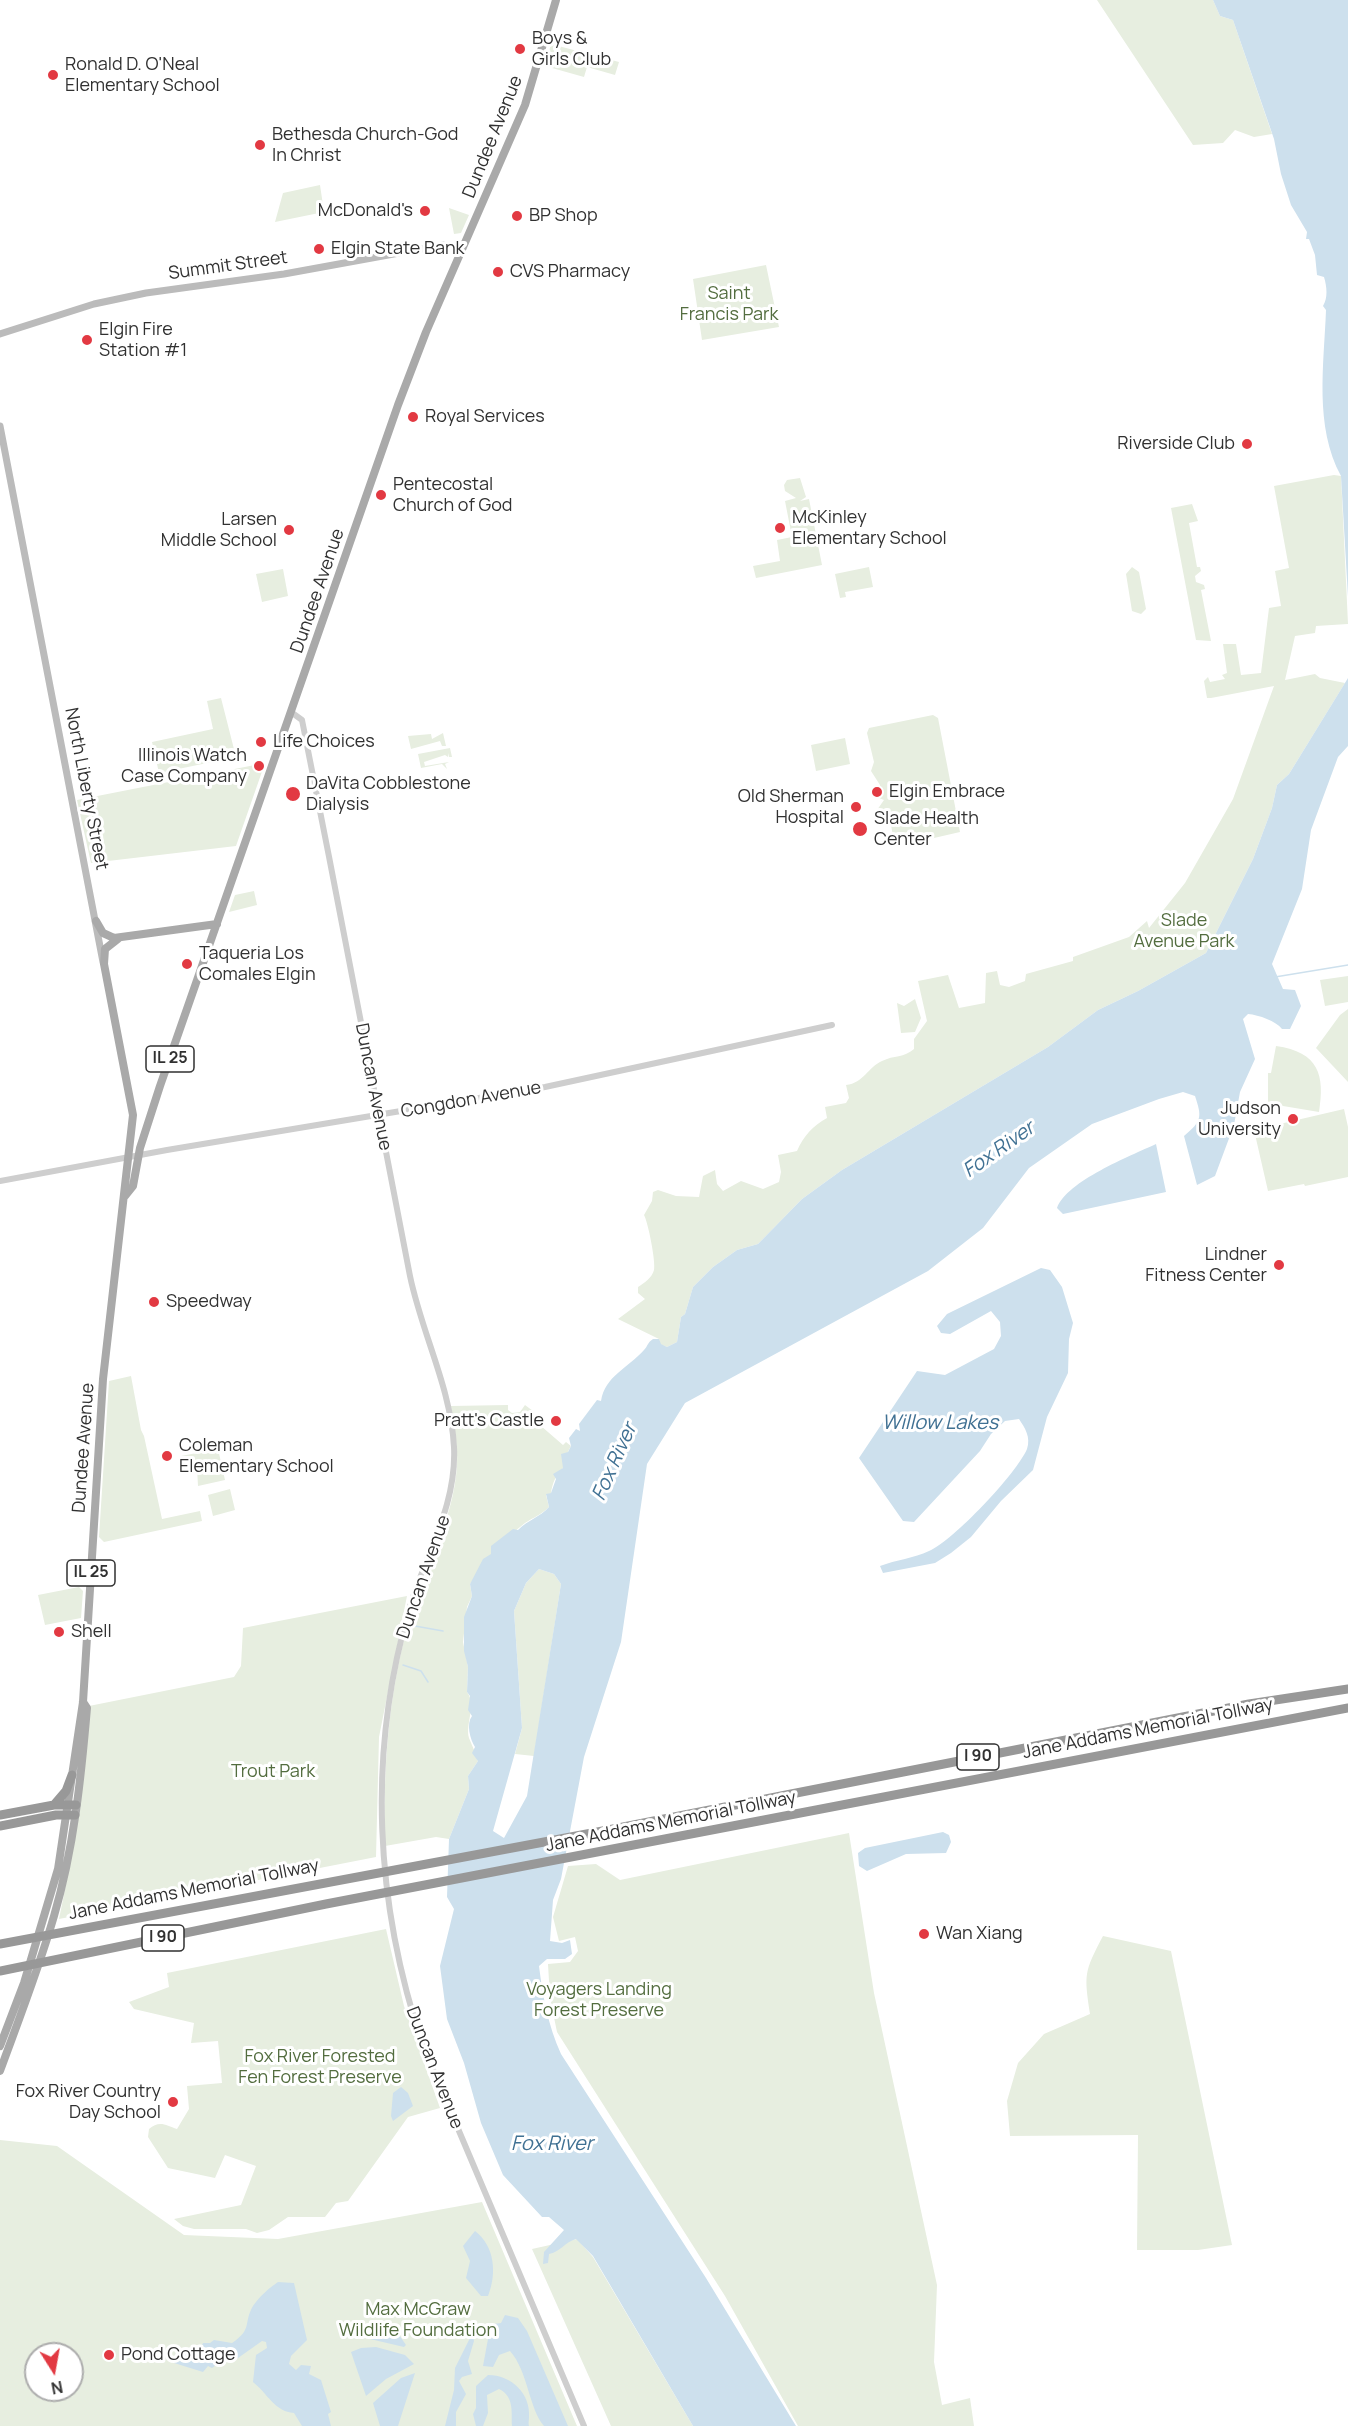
<!DOCTYPE html>
<html>
<head>
<meta charset="utf-8">
<style>
	body { margin:0 }
	#map { position:relative; width:1348px; height:2426px; overflow:hidden; background:#fff; font-family:Manrope,sans-serif }
	canvas { display:block }
	.north { position:absolute; left:24px; top:2342px; width:60px; height:60px; box-sizing:border-box; background:#fff; border:2px solid #adadad; border-radius:50%; rotate:169deg; font-size:16px; font-weight:700; line-height:24px; text-align:center; color:#313131 }
	.north::after { content:''; display:block; margin:auto; width:21px; height:27px; background:#e23942; clip-path:polygon(50% 0,100% 100%,50% 72%,0 100%) }
</style>
</head>
<body>
<div id="map">
<canvas width="1348" height="2426"></canvas>
<div class="north">N</div>
</div>
<script>
const context = document.querySelector('canvas').getContext('2d');
context.lineJoin = 'round';
function fillPath(path, color) { context.fillStyle = color; context.fill(path, 'evenodd'); }
function trace(path, color, width, dash) { context.strokeStyle = color; context.lineWidth = width; context.lineCap = dash ? 'butt' : 'round'; context.setLineDash(dash || []); context.stroke(path); }
function write(font, color, halo, rows, align = 'center') {
  context.font = font + ' Manrope,sans-serif'; context.lineWidth = 6; context.setLineDash([]); context.textBaseline = 'middle'; context.strokeStyle = halo; context.fillStyle = color; for (const [text, x, y, turn = 0] of rows) {
    context.save(); context.translate(x, y); context.rotate((+turn || 0) * Math.PI / 180); context.textAlign = isNaN(turn) ? turn : align; if (halo) context.strokeText(text, 0, 0); context.fillText(text, 0, 0); context.restore();
  }
}
const green = new Path2D(`
	M 1097,0 L 1213,0 L 1220,16 L 1233,20 L 1272,134 L 1254,137 L 1235,130 L 1223,143 L 1193,145 Z
	M 551,44 L 619,62 L 615,75 L 587,67 L 584,77 L 545,66 Z
	M 320,185 L 324,212 L 275,222 L 283,193 Z
	M 449,208 L 469,215 L 461,233 L 454,234 Z
	M 766,265 L 779,327 L 702,340 L 693,279 Z
	M 1334,475 L 1341,476 L 1348,624 L 1316,626 L 1315,633 L 1295,636 L 1285,680 L 1315,674 L 1320,678 L 1345,683 L 1289,774 L 1277,785 L 1272,808 L 1253,859 L 1206,953 L 1138,991 L 1098,1010 L 1048,1047 L 842,1170 L 802,1199 L 758,1244 L 737,1250 L 713,1267 L 693,1287 L 685,1314 L 681,1317 L 677,1342 L 667,1347 L 660,1344 L 659,1339 L 618,1319 L 645,1299 L 638,1293 L 638,1287 C 644,1283 652,1278 654,1270 C 656,1262 648,1222 644,1215 L 652,1201 L 653,1192 L 658,1190 L 676,1196 L 699,1197 L 703,1176 L 715,1170 L 717,1184 L 723,1191 L 741,1181 L 763,1189 L 779,1182 L 781,1172 L 778,1155 L 797,1151 C 804,1135 813,1126 827,1118 L 825,1107 L 846,1103 L 849,1098 L 846,1085 C 864,1083 868,1067 882,1061 C 894,1055 904,1058 914,1049 L 914,1039 L 927,1021 L 918,981 L 948,975 L 959,1008 L 985,1003 L 986,973 L 997,971 L 1000,985 L 1009,987 L 1025,981 L 1026,974 L 1073,961 L 1073,957 L 1129,937 L 1147,921 L 1149,928 L 1185,883 L 1233,799 L 1274,686 L 1211,698 L 1207,698 L 1204,681 L 1208,677 L 1210,682 L 1225,679 L 1222,675 L 1227,673 L 1223,644 L 1236,644 L 1241,675 L 1261,673 L 1269,608 L 1281,606 L 1275,571 L 1289,568 L 1274,486 Z
	M 800,478 L 806,497 L 800,501 L 809,499 L 822,565 L 756,578 L 753,566 L 780,561 L 777,540 L 792,537 L 785,501 L 796,498 L 785,491 L 784,485 L 787,480 Z
	M 1192,504 L 1198,521 L 1189,523 L 1197,567 L 1200,567 L 1201,571 L 1195,576 L 1196,582 L 1204,585 L 1205,589 L 1201,590 L 1211,641 L 1196,640 L 1171,508 Z
	M 869,567 L 873,587 L 845,592 L 846,597 L 840,598 L 835,574 Z
	M 1132,567 L 1139,572 L 1146,609 L 1141,614 L 1132,611 L 1126,574 Z
	M 283,569 L 288,596 L 262,602 L 256,574 Z
	M 221,698 L 236,757 L 159,773 L 152,742 L 213,729 L 207,701 Z
	M 933,715 L 938,718 L 960,832 L 895,847 L 891,825 L 897,820 L 896,816 L 889,817 L 888,810 L 885,811 L 886,817 L 879,818 L 877,810 L 884,800 L 879,798 L 880,785 L 871,771 L 874,762 L 867,733 L 869,728 Z
	M 443,733 L 446,746 L 442,746 L 440,741 L 411,749 L 408,736 L 431,734 L 432,739 Z
	M 845,738 L 850,764 L 816,771 L 811,745 Z
	M 450,748 L 452,757 L 449,757 L 448,753 L 448,757 L 445,755 L 424,762 L 425,766 L 449,762 L 445,764 L 447,769 L 442,764 L 421,768 L 418,754 Z
	M 265,763 L 236,846 L 91,863 L 77,800 Z
	M 254,891 L 257,905 L 229,912 L 235,895 Z
	M 1348,976 L 1348,1002 L 1325,1006 L 1320,980 Z
	M 915,999 L 921,1018 L 915,1032 L 901,1033 L 897,1003 L 904,1006 Z
	M 1348,1009 L 1348,1082 L 1316,1048 L 1340,1015 Z
	M 1276,1046 C 1319,1052 1325,1075 1319,1112 L 1277,1105 L 1276,1108 L 1268,1106 L 1268,1073 L 1271,1073 Z
	M 1344,1109 L 1348,1127 L 1348,1177 L 1305,1186 L 1304,1184 L 1268,1191 L 1254,1130 Z
	M 131,1376 L 141,1430 L 144,1436 L 162,1519 L 200,1511 L 202,1521 L 104,1542 L 99,1537 L 109,1381 Z
	M 508,1405 L 508,1410 L 512,1413 L 520,1412 L 525,1405 L 533,1411 L 541,1426 L 563,1445 L 566,1442 L 571,1446 L 564,1459 L 563,1468 C 556,1474 552,1484 551,1493 L 546,1495 L 549,1507 C 541,1515 534,1517 525,1523 C 503,1540 486,1561 470,1584 L 472,1596 L 467,1607 L 463,1642 L 468,1667 L 467,1692 C 477,1705 465,1724 469,1738 C 472,1746 476,1753 478,1761 L 468,1776 L 469,1789 L 449,1839 L 436,1837 L 385,1846 C 383,1771 388,1697 408,1625 C 423,1572 454,1520 457,1465 C 458,1445 454,1425 451,1406 Z
	M 218,1449 L 225,1480 L 198,1486 L 197,1468 L 184,1471 L 181,1456 Z
	M 230,1489 L 235,1510 L 213,1516 L 208,1495 Z
	M 539,1569 L 554,1574 L 561,1584 L 534,1756 L 515,1754 L 522,1728 L 514,1611 L 526,1583 Z
	M 79,1587 L 83,1591 L 81,1618 L 45,1625 L 38,1595 Z
	M 407,1596 L 379,1737 L 376,1857 L 59,1919 C 74,1848 86,1779 89,1706 L 234,1677 L 241,1666 L 243,1628 Z
	M 849,1833 L 874,1993 L 937,2285 L 934,2362 L 942,2405 L 970,2398 L 974,2426 L 798,2426 L 725,2296 L 557,2032 L 550,1998 L 548,1964 L 570,1962 L 578,1951 L 575,1937 L 559,1941 L 553,1917 L 568,1866 L 596,1864 L 620,1880 Z
	M 386,1929 L 404,2006 L 440,2108 L 408,2117 L 348,2201 L 336,2203 L 325,2217 L 288,2217 L 269,2230 L 257,2233 L 246,2229 L 194,2229 L 183,2226 L 174,2219 L 241,2205 L 256,2166 L 225,2155 L 215,2178 L 168,2168 L 148,2137 L 149,2129 C 159,2120 166,2125 177,2129 L 189,2109 L 187,2086 L 222,2083 L 218,2041 L 191,2043 L 194,2023 L 134,2009 L 129,2002 L 169,1987 L 167,1973 Z
	M 1103,1936 L 1171,1951 L 1232,2245 L 1198,2250 L 1137,2250 L 1138,2135 L 1010,2136 L 1007,2101 L 1018,2063 L 1044,2034 L 1090,2014 C 1084,1974 1084,1972 1103,1936 Z
	M 0,2140 L 57,2146 L 184,2235 L 278,2239 L 482,2202 L 577,2426 L 0,2426 ZM 36,2354 L 72,2354 L 72,2390 L 36,2390 Z
	M 577,2239 L 593,2257 L 693,2426 L 611,2426 L 532,2249 Z`);
const water = new Path2D(`
	M 1213,0 L 1348,0 L 1348,597 L 1341,476 C 1314,426 1324,365 1326,310 L 1323,306 C 1328,298 1327,287 1324,277 L 1317,275 L 1315,255 L 1309,239 L 1306,239 L 1307,232 L 1291,205 L 1281,174 L 1274,139 L 1233,20 L 1220,16 Z
	M 1348,678 L 1348,746 L 1338,757 L 1311,830 L 1302,889 L 1272,964 L 1283,989 L 1295,990 L 1301,1006 L 1290,1029 L 1282,1029 C 1276,1021 1259,1015 1248,1014 L 1243,1019 L 1255,1059 L 1240,1092 L 1234,1125 L 1215,1176 L 1197,1185 L 1184,1136 C 1202,1121 1202,1117 1195,1096 L 1183,1092 L 1159,1099 L 1092,1124 L 1029,1168 L 983,1228 L 928,1271 L 685,1403 L 647,1464 L 621,1642 L 584,1757 L 561,1879 L 553,1900 L 550,1941 L 562,1943 L 570,1940 L 572,1954 L 565,1959 L 547,1959 L 539,1966 C 543,1998 548,2025 561,2054 L 706,2278 L 796,2426 L 693,2426 L 593,2256 L 576,2239 C 565,2242 560,2252 549,2254 L 548,2263 L 543,2264 L 544,2252 L 564,2230 L 549,2217 L 542,2217 L 503,2175 L 481,2123 L 464,2063 L 447,2019 L 440,1966 L 454,1909 L 447,1897 L 449,1839 L 469,1789 L 468,1776 L 478,1761 L 472,1753 L 475,1747 C 470,1739 466,1724 472,1716 L 468,1710 L 470,1696 L 467,1692 L 468,1667 L 464,1651 L 464,1617 L 472,1596 L 470,1584 L 483,1559 L 491,1554 L 491,1546 L 513,1529 L 518,1530 C 528,1520 540,1517 549,1507 L 546,1494 L 551,1493 L 556,1479 L 553,1474 L 563,1468 L 561,1454 L 568,1452 L 571,1446 L 569,1438 L 576,1429 L 580,1431 L 579,1424 L 597,1400 L 601,1401 C 605,1376 628,1368 644,1350 C 648,1346 647,1343 653,1339 L 659,1339 L 661,1344 L 667,1347 L 677,1342 L 681,1317 L 685,1314 L 693,1287 L 713,1267 L 737,1250 L 758,1244 L 802,1199 L 842,1170 L 1048,1047 L 1098,1010 L 1138,991 L 1206,953 L 1253,859 L 1272,808 L 1277,785 L 1289,774 ZM 539,1569 L 554,1574 L 561,1584 L 527,1796 L 504,1838 L 493,1831 L 522,1728 L 514,1611 L 526,1583 Z
	M 1156,1144 L 1166,1192 L 1063,1214 L 1057,1208 C 1067,1181 1130,1156 1156,1144 Z
	M 1041,1268 L 1050,1270 L 1062,1287 L 1073,1323 L 1069,1339 L 1068,1373 L 1047,1417 L 1033,1470 L 1001,1501 L 971,1537 L 951,1553 L 935,1563 L 883,1573 L 880,1566 C 896,1560 914,1558 929,1551 C 953,1541 1017,1473 1027,1449 C 1031,1437 1025,1428 1019,1419 L 1005,1421 L 991,1434 L 980,1451 L 914,1522 L 903,1521 L 859,1458 L 917,1371 L 945,1375 L 994,1349 L 1001,1336 L 1000,1322 L 991,1311 L 950,1334 L 941,1333 L 937,1326 L 947,1314 Z
	M 943,1832 L 949,1835 L 951,1842 L 946,1853 L 906,1854 L 867,1871 L 859,1866 L 858,1853 L 865,1848 Z
	M 401,2087 L 408,2093 L 413,2106 L 393,2121 L 391,2116 L 393,2093 Z
	M 475,2231 C 495,2246 497,2274 488,2296 L 481,2296 L 466,2278 L 470,2261 L 463,2246 Z
	M 278,2282 L 294,2283 L 307,2340 L 291,2356 L 289,2364 L 296,2370 L 301,2365 L 311,2366 L 309,2374 L 321,2380 L 331,2412 L 328,2414 L 331,2426 L 302,2426 L 294,2413 C 275,2412 267,2393 253,2382 L 256,2355 L 267,2348 L 266,2342 L 262,2341 L 238,2358 L 226,2362 L 223,2360 L 212,2368 L 208,2366 L 203,2372 L 171,2362 L 178,2352 L 200,2349 L 203,2343 L 210,2343 L 214,2340 L 232,2343 C 253,2329 243,2323 253,2306 C 259,2297 269,2288 278,2282 Z
	M 505,2315 L 518,2318 L 527,2331 L 568,2426 L 544,2426 C 529,2409 528,2371 510,2351 L 499,2355 L 493,2367 L 483,2366 L 488,2339 L 485,2337 L 485,2325 L 501,2323 Z
	M 383,2324 L 397,2332 L 406,2345 L 404,2347 L 370,2339 L 374,2331 Z
	M 472,2334 L 474,2341 L 468,2361 L 472,2374 L 462,2377 L 459,2381 L 466,2394 L 456,2412 L 456,2426 L 445,2426 L 454,2390 L 455,2368 Z
	M 376,2347 L 405,2355 L 414,2364 L 386,2379 L 366,2396 L 351,2352 L 361,2348 Z
	M 415,2373 L 398,2426 L 380,2426 L 373,2403 L 401,2378 Z
	M 488,2375 C 511,2375 531,2393 529,2418 C 529,2421 528,2423 529,2426 L 512,2426 C 511,2413 515,2397 499,2389 L 487,2395 L 488,2413 L 483,2426 L 476,2426 L 473,2414 L 476,2408 L 476,2386 Z`);
const stream = new Path2D(`
	M 1275,977 L 1348,965
	M 412,1628 L 415,1626 L 443,1631
	M 403,1665 L 421,1671 L 428,1682`);
const tertiary = new Path2D(`
	M 291,712 L 302,720 C 339,905 374,1090 410,1276 C 422,1334 451,1388 454,1447 C 457,1506 425,1555 409,1610 C 367,1755 375,1904 423,2046 L 584,2426
	M 0,1181 L 167,1150 L 545,1087 L 832,1025`);
const secondary = new Path2D(`
	M 0,334 L 94,304 L 146,293 L 284,274 L 443,245 L 462,250
	M 0,426 L 103,962`);
const primary = new Path2D(`
	M 96,921 L 103,933 L 114,938 L 217,924
	M 125,1196 L 133,1186 L 140,1148 L 160,1086 L 398,405 L 426,332 L 525,105 L 556,0
	M 0,2046 L 24,1983 L 58,1869 L 83,1702 L 103,1379 L 133,1115 L 104,964 L 105,949 L 119,938
	M 0,2071 C 19,2019 39,1968 54,1916 C 74,1848 81,1778 87,1708 L 83,1702`);
const motorway = new Path2D(`
	M 54,1805 L 66,1791 L 72,1775
	M 0,1815 L 54,1805 L 76,1805
	M 0,1826 L 56,1815 L 75,1815
	M 0,1944 L 608,1830 L 1249,1704 L 1348,1689
	M 0,1971 L 326,1904 L 1348,1708`);
const markers = [
	[520,49,6,"#e23942"],
	[53,75,6,"#e23942"],
	[260,145,6,"#e23942"],
	[425,211,6,"#e23942"],
	[517,216,6,"#e23942"],
	[319,249,6,"#e23942"],
	[498,272,6,"#e23942"],
	[87,340,6,"#e23942"],
	[413,417,6,"#e23942"],
	[1247,444,6,"#e23942"],
	[381,495,6,"#e23942"],
	[780,528,6,"#e23942"],
	[289,530,6,"#e23942"],
	[261,742,6,"#e23942"],
	[259,766,6,"#e23942"],
	[877,792,6,"#e23942"],
	[293,794,8,"#e23942"],
	[856,807,6,"#e23942"],
	[860,829,8,"#e23942"],
	[187,964,6,"#e23942"],
	[1293,1119,6,"#e23942"],
	[1279,1265,6,"#e23942"],
	[154,1302,6,"#e23942"],
	[556,1421,6,"#e23942"],
	[167,1456,6,"#e23942"],
	[59,1632,6,"#e23942"],
	[924,1934,6,"#e23942"],
	[173,2102,6,"#e23942"],
	[109,2355,6,"#e23942"]
];
const shields = [
	[170,1059,48],
	[91,1573,48],
	[978,1757,42],
	[163,1938,42]
];
const shieldNames = [
	["IL 25",170,1059],
	["IL 25",91,1573],
	["I 90",978,1757],
	["I 90",163,1938]
];
const poiNames = [
	["Boys &",532,39],
	["Girls Club",532,60],
	["Ronald D. O'Neal",65,65],
	["Elementary School",65,86],
	["Bethesda Church-God",272,135],
	["In Christ",272,156],
	["McDonald's",413,211,"right"],
	["BP Shop",529,216],
	["Elgin State Bank",331,249],
	["CVS Pharmacy",510,272],
	["Elgin Fire",99,330],
	["Station #1",99,351],
	["Royal Services",425,417],
	["Riverside Club",1235,444,"right"],
	["Pentecostal",393,485],
	["Church of God",393,506],
	["McKinley",792,518],
	["Elementary School",792,539],
	["Larsen",277,520,"right"],
	["Middle School",277,541,"right"],
	["Life Choices",273,742],
	["Illinois Watch",247,756,"right"],
	["Case Company",247,777,"right"],
	["DaVita Cobblestone",306,784],
	["Dialysis",306,805],
	["Elgin Embrace",889,792],
	["Old Sherman",844,797,"right"],
	["Hospital",844,818,"right"],
	["Slade Health",874,819],
	["Center",874,840],
	["Taqueria Los",199,954],
	["Comales Elgin",199,975],
	["Judson",1281,1109,"right"],
	["University",1281,1130,"right"],
	["Lindner",1267,1255,"right"],
	["Fitness Center",1267,1276,"right"],
	["Speedway",166,1302],
	["Pratt's Castle",544,1421,"right"],
	["Coleman",179,1446],
	["Elementary School",179,1467],
	["Shell",71,1632],
	["Wan Xiang",936,1934],
	["Fox River Country",161,2092,"right"],
	["Day School",161,2113,"right"],
	["Pond Cottage",121,2355]
];
const streetNames = [
	["Dundee Avenue",493,137,-68],
	["Summit Street",228,266,-8],
	["Dundee Avenue",318,591,-71],
	["North Liberty Street",86,789,79],
	["Duncan Avenue",373,1087,79],
	["Congdon Avenue",471,1100,-10],
	["Dundee Avenue",84,1448,-86],
	["Duncan Avenue",424,1577,-71],
	["Jane Addams Memorial Tollway",1148,1729,-11],
	["Jane Addams Memorial Tollway",671,1822,-11],
	["Jane Addams Memorial Tollway",194,1890,-11],
	["Duncan Avenue",434,2068,69]
];
const parkNames = [
	["Saint",729,294],
	["Francis Park",729,315],
	["Slade",1184,921],
	["Avenue Park",1184,942],
	["Trout Park",273,1772],
	["Voyagers Landing",599,1990],
	["Forest Preserve",599,2011],
	["Fox River Forested",320,2057],
	["Fen Forest Preserve",320,2078],
	["Max McGraw",418,2310],
	["Wildlife Foundation",418,2331]
];
const waterNames = [
	["Fox River",999,1150,-35],
	["Willow Lakes",940,1423],
	["Fox River",615,1462,-66],
	["Fox River",552,2144]
];
fillPath(green, '#e7eee0');
fillPath(water, '#cde0ed');
trace(stream, '#cde0ed', 1.5);
trace(tertiary, '#cecece', 6);
trace(secondary, '#bbb', 7);
trace(primary, '#a9a9a9', 8);
trace(motorway, '#989898', 9);
for (const [x, y, r, color] of markers) { const dot = new Path2D(); dot.arc(x, y, r, 0, 2 * Math.PI); context.fillStyle = color; context.fill(dot); trace(dot, '#fff', 2); }
for (const [x, y, w] of shields) { const box = new Path2D(); box.roundRect(x - w / 2, y - 13, w, 26, 4.5); context.fillStyle = '#fff'; context.fill(box); trace(box, '#313131', 1.5); }
write('bold 16px', '#313131', null, shieldNames);
write('18px', '#313131', '#fff', poiNames, 'left');
write('18px', '#313131', '#fff', streetNames);
write('18px', '#536d3f', '#fff', parkNames);
write('italic 20px', '#407193', '#fff', waterNames);
</script>
</body>
</html>
